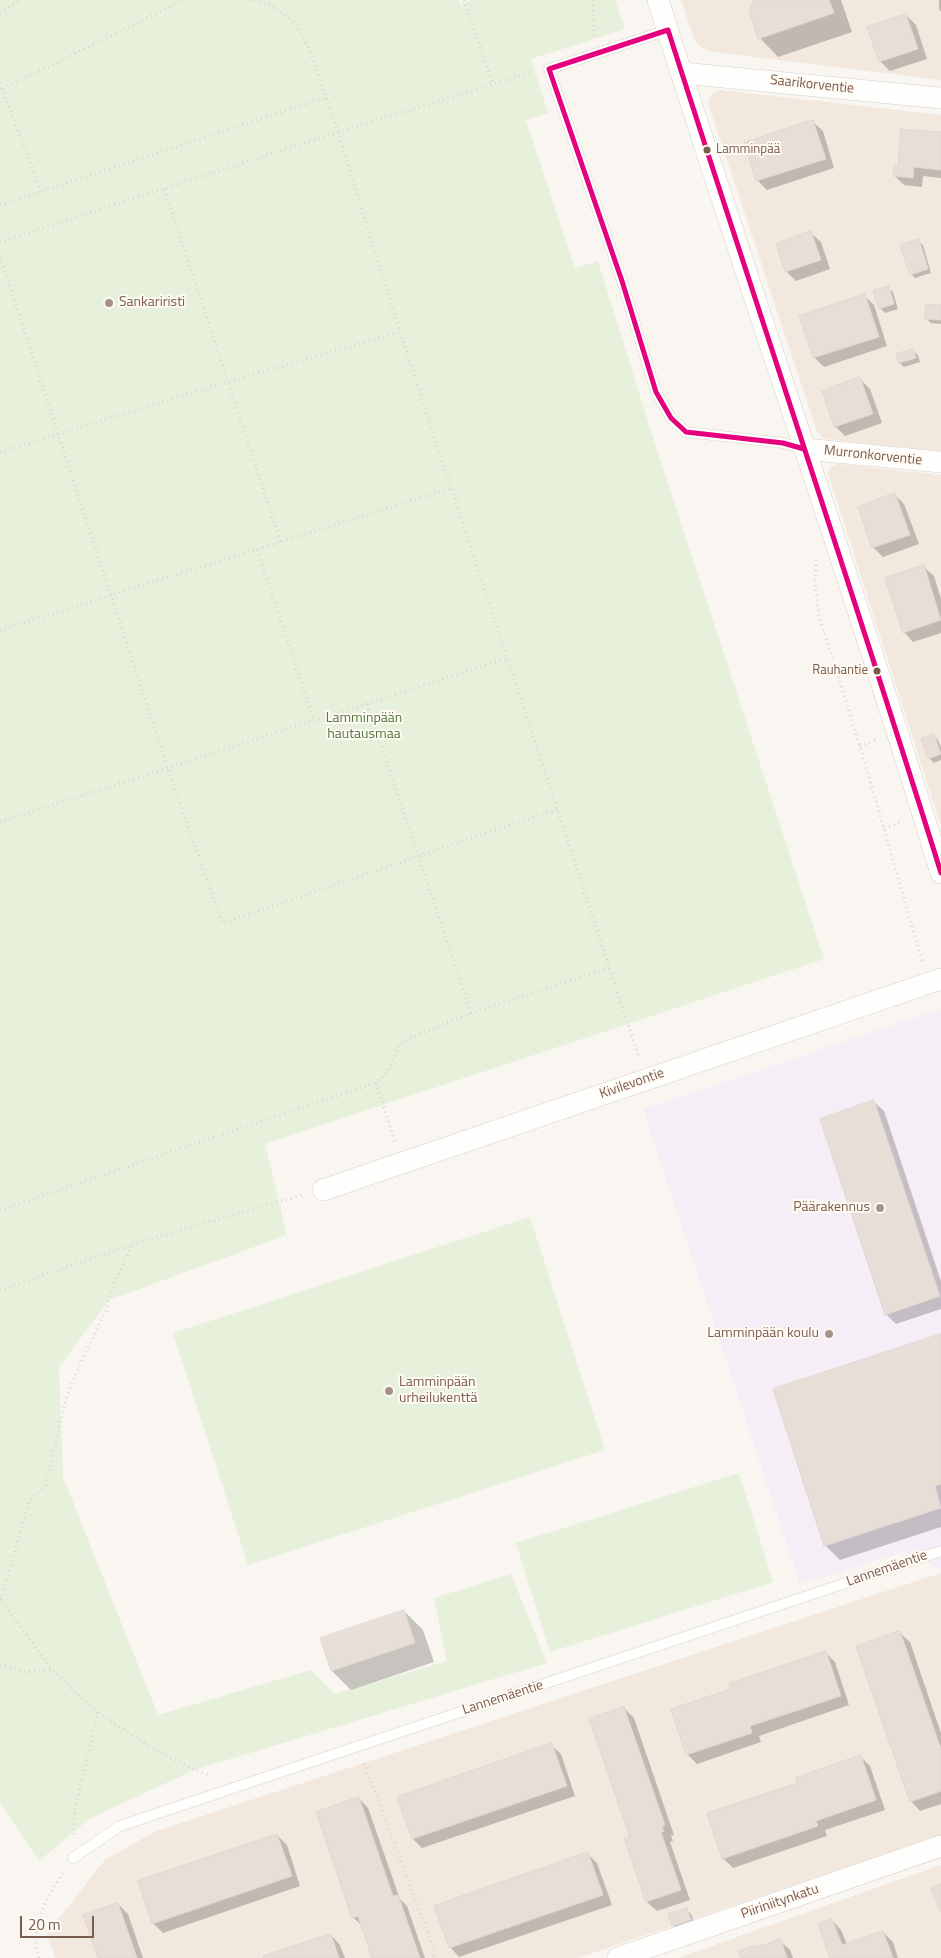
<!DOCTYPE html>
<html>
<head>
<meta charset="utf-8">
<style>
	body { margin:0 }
	#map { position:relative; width:941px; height:1958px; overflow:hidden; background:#f9f5f0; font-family:"Titillium Web",sans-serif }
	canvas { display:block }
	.scale { position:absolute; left:20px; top:1916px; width:74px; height:22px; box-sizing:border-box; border:2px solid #7a5c4d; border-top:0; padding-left:6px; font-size:15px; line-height:18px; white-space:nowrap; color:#7a5c4d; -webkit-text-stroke:4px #fffaf3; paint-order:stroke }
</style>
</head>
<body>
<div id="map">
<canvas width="941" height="1958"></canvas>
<div class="scale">20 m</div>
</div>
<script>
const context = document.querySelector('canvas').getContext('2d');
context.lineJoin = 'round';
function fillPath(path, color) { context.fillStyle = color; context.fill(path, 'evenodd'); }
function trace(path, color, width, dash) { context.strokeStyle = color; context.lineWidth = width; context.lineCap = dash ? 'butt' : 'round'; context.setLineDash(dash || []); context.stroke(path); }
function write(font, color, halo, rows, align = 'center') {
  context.font = font + ' "Titillium Web",sans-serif'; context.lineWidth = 4; context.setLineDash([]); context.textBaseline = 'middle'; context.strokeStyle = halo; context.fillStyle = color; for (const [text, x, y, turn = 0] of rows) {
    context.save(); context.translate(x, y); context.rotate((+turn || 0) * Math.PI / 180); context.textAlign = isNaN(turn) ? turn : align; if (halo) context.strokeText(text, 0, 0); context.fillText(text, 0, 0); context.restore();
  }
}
const residential = new Path2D(`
	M 681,0 L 941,0 L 941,80 L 713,52 L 702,48 L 695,41 Z
	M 720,90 L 941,115 L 941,452 L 825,439 L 817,431 L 708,103 L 710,96 Z
	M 838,464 L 941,475 L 941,826 L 828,473 L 831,467 Z
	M 941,1573 L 941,1835 L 578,1958 L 55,1958 L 47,1933 L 105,1860 L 154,1832 Z
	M 941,1865 L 941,1958 L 678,1958 Z`);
const education = new Path2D(`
	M 941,1009 L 941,1569 L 904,1552 L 800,1584 L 643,1109 Z`);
const green = new Path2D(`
	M 0,0 L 459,0 L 461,4 L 472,0 L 615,0 L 625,29 L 531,59 L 548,113 L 526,120 L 575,268 L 598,261 L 657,450 L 824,959 L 265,1144 L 287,1235 L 109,1300 L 59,1367 L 63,1477 L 158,1715 L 311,1670 L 335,1694 L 447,1661 L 434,1598 L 511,1574 L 547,1663 L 194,1770 L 89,1819 L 39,1861 L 0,1802 Z
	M 530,1217 L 605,1450 L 248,1565 L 173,1333 Z
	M 739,1473 L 773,1582 L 550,1652 L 516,1543 Z`);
const shadow = new Path2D(`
	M 757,0 L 841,0 L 852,32 L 778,57 L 760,38 Z
	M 939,0 L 941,0 L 941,12 L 939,9 Z
	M 906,15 L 916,25 L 927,59 L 890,71 L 880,61 Z
	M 813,122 L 823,131 L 834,168 L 767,190 L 757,180 Z
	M 941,134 L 941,178 L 923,176 L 922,187 L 904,185 L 894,175 L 899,167 Z
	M 811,233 L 821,242 L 830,269 L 796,281 L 786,271 Z
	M 918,241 L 923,245 L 931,273 L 915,278 L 911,274 Z
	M 888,288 L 893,292 L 898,309 L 885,313 L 880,308 Z
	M 865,296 L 874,305 L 887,346 L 824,367 L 814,357 Z
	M 941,307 L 941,324 L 931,323 L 926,318 Z
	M 913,350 L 918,355 L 920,362 L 904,367 L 900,363 L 898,355 Z
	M 860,379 L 870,389 L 882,423 L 845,436 L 835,426 Z
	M 895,495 L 904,504 L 919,544 L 883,557 L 874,548 L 859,508 Z
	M 924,567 L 934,576 L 941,599 L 941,633 L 913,642 L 904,632 Z
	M 934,735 L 938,740 L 941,747 L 941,760 L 934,763 L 930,759 L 922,740 Z
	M 874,1102 L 884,1111 L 941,1281 L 941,1309 L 896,1324 L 886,1314 Z
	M 941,1335 L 941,1527 L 840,1560 L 825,1545 Z
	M 404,1611 L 423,1630 L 434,1662 L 351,1690 L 332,1671 L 322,1639 Z
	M 900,1633 L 910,1642 L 941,1733 L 941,1804 L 920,1811 L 911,1801 Z
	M 825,1652 L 835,1662 L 849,1705 L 759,1736 L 761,1742 L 697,1764 L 687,1754 L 732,1690 Z
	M 624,1708 L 634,1718 L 674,1835 L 671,1836 L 673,1841 L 670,1842 L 690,1900 L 657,1911 L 647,1902 L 632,1837 Z
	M 551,1745 L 561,1754 L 575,1796 L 422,1848 L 413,1839 Z
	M 861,1757 L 870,1766 L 885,1810 L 825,1830 L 827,1836 L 733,1868 L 723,1858 L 799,1783 Z
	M 359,1798 L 368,1808 L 400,1899 L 407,1906 L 425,1958 L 374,1958 L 363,1927 L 353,1917 Z
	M 277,1835 L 287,1845 L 300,1886 L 163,1933 L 153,1923 Z
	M 588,1854 L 597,1863 L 612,1905 L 459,1957 L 450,1947 Z
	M 118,1904 L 128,1914 L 143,1958 L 99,1958 Z
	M 686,1909 L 691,1914 L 695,1924 L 678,1930 L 673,1925 Z
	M 832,1920 L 841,1930 L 847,1944 L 883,1932 L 893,1942 L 898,1958 L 831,1958 Z
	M 331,1935 L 340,1945 L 345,1958 L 265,1958 Z
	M 780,1941 L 790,1950 L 793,1958 L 742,1958 Z`);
const building = new Path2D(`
	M 755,0 L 829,0 L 834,13 L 758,39 L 749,10 Z
	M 906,14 L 918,49 L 879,62 L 867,27 Z
	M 813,120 L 826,159 L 756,181 L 744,143 Z
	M 901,129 L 941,132 L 941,170 L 914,167 L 913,178 L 893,176 L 894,165 L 898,165 Z
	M 811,231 L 821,260 L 785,272 L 776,244 Z
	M 919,239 L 928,269 L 910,275 L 900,245 Z
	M 889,286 L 894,304 L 879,309 L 873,291 Z
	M 865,294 L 879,337 L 813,358 L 799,316 Z
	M 926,304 L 941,305 L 941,320 L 925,319 Z
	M 914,349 L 916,358 L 899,363 L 896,354 Z
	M 860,377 L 873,414 L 834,427 L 822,391 Z
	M 895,493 L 910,535 L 872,548 L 858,507 Z
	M 924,565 L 941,620 L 903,633 L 885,578 Z
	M 934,734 L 941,754 L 928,759 L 921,739 Z
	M 874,1100 L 940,1296 L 885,1315 L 820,1119 Z
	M 941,1334 L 941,1484 L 935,1486 L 941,1508 L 824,1546 L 773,1389 Z
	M 404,1610 L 415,1643 L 331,1671 L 320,1638 Z
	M 900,1631 L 941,1749 L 941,1791 L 910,1802 L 856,1646 Z
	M 826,1651 L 841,1696 L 750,1726 L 752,1733 L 686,1755 L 671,1709 L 731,1689 L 729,1684 Z
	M 624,1707 L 665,1825 L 662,1827 L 664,1831 L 661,1832 L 681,1890 L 646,1902 L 624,1838 L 630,1837 L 589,1719 Z
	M 552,1743 L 567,1786 L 412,1839 L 397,1797 Z
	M 861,1755 L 876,1800 L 816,1821 L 818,1826 L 722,1859 L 707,1813 L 797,1783 L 796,1778 Z
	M 359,1797 L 393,1896 L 398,1895 L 420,1958 L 372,1958 L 358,1916 L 352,1918 L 316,1812 Z
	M 277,1834 L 292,1876 L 152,1924 L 138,1881 Z
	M 588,1852 L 603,1895 L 449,1948 L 434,1906 Z
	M 941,1884 L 941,1912 L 940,1912 L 931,1888 Z
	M 118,1903 L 137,1958 L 98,1958 L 83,1915 Z
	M 687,1908 L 691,1920 L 672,1926 L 668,1914 Z
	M 832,1919 L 842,1945 L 883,1931 L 893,1958 L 830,1958 L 818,1924 Z
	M 331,1934 L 339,1958 L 263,1958 L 263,1956 Z
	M 781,1939 L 787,1958 L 741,1958 L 738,1951 L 756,1945 L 757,1947 Z`);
const path = new Path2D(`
	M 249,0 L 271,4 L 294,22 L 309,48 L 338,132 L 400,332 L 639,1058
	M 464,0 L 493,83
	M 593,0 L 594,38
	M 0,13 L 20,0
	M 0,83 L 41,191
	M 3,89 L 183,0
	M 164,189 L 281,543
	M 0,205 L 325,98
	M 0,242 L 338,132 L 533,72
	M 0,257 L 168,769 L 222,923 L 558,809
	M 0,452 L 227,382 L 400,332
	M 257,550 L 314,721
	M 816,560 L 815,584 L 819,616 L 860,746 L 922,961
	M 0,630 L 452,488
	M 367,704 L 471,1013
	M 860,746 L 876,740
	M 0,822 L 508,658
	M 884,828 L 903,822
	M 376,1083 L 395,1142
	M 0,1210 L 376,1083 L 387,1073 L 399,1046 L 408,1039 L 471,1013 L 610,968
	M 0,1290 L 133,1244 L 302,1195
	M 0,1598 L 52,1670 L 98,1713 L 75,1807 L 74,1837
	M 1,1600 L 29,1502 L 45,1486 L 67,1396 L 78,1369 L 106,1311 L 113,1285 L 132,1245
	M 0,1665 L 26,1672 L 52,1670
	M 98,1713 C 135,1737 170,1761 211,1776
	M 364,1763 L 434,1950 L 433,1958
	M 39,1958 C 29,1927 48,1896 64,1871`);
const lane = new Path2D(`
	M 668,30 L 549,69 L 622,281 L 656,392 L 671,418 L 686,432 L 783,443 L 804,449
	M 73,1858 L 120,1826 L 941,1551`);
const street = new Path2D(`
	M 658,0 C 750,292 852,580 941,873
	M 682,73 L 941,98
	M 804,449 L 941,462
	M 323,1190 L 941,979
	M 618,1958 L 941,1846`);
const bus1 = new Path2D(`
	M 804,449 L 783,443 L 686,432 L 671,418 L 656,392 L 622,281 L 549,69 L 668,30 C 758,311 853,591 941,873`);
const markers = [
	[707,150,4.5,"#7a5c4d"],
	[109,303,5,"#a69286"],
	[877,671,4.5,"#7a5c4d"],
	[880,1208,5,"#a69286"],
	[829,1334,5,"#a69286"],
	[389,1391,5,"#a69286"]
];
const busNames = [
	["Lamminpää",716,150],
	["Rauhantie",868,671,"right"]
];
const streetNames = [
	["Saarikorventie",812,85,6],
	["Murronkorventie",873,456,6],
	["Kivilevontie",632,1084,-19],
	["Lannemäentie",887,1569,-19],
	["Lannemäentie",503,1698,-18],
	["Piiriniitynkatu",780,1902,-19]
];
const poiNames = [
	["Sankariristi",119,303],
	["Päärakennus",870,1208,"right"],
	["Lamminpään koulu",819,1334,"right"],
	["Lamminpään",399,1383],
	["urheilukenttä",399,1399]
];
const parkNames = [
	["Lamminpään",364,719],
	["hautausmaa",364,735]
];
fillPath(residential, '#f2e8de');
fillPath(education, '#f6eef6');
fillPath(green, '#e7f0db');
fillPath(shadow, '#0003');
fillPath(building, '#e6ded7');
trace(building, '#e2d8d2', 1);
trace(lane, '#d7d1cb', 11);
trace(street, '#d7d1cb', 22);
trace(path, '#dcd5d0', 3, [1, 4]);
trace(lane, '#fefefd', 10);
trace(street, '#fefefd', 21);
trace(bus1, '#e5007d', 5);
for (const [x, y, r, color] of markers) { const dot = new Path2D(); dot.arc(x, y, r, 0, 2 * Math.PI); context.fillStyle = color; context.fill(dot); trace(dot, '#fffaf3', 2); }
write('13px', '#7a5c4d', '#fffaf3', busNames, 'left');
write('14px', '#7a5c4d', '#fffaf3', streetNames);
write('14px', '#7a5c4d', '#fffaf3', poiNames, 'left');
write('14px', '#537a41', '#fffaf3', parkNames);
</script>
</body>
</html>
